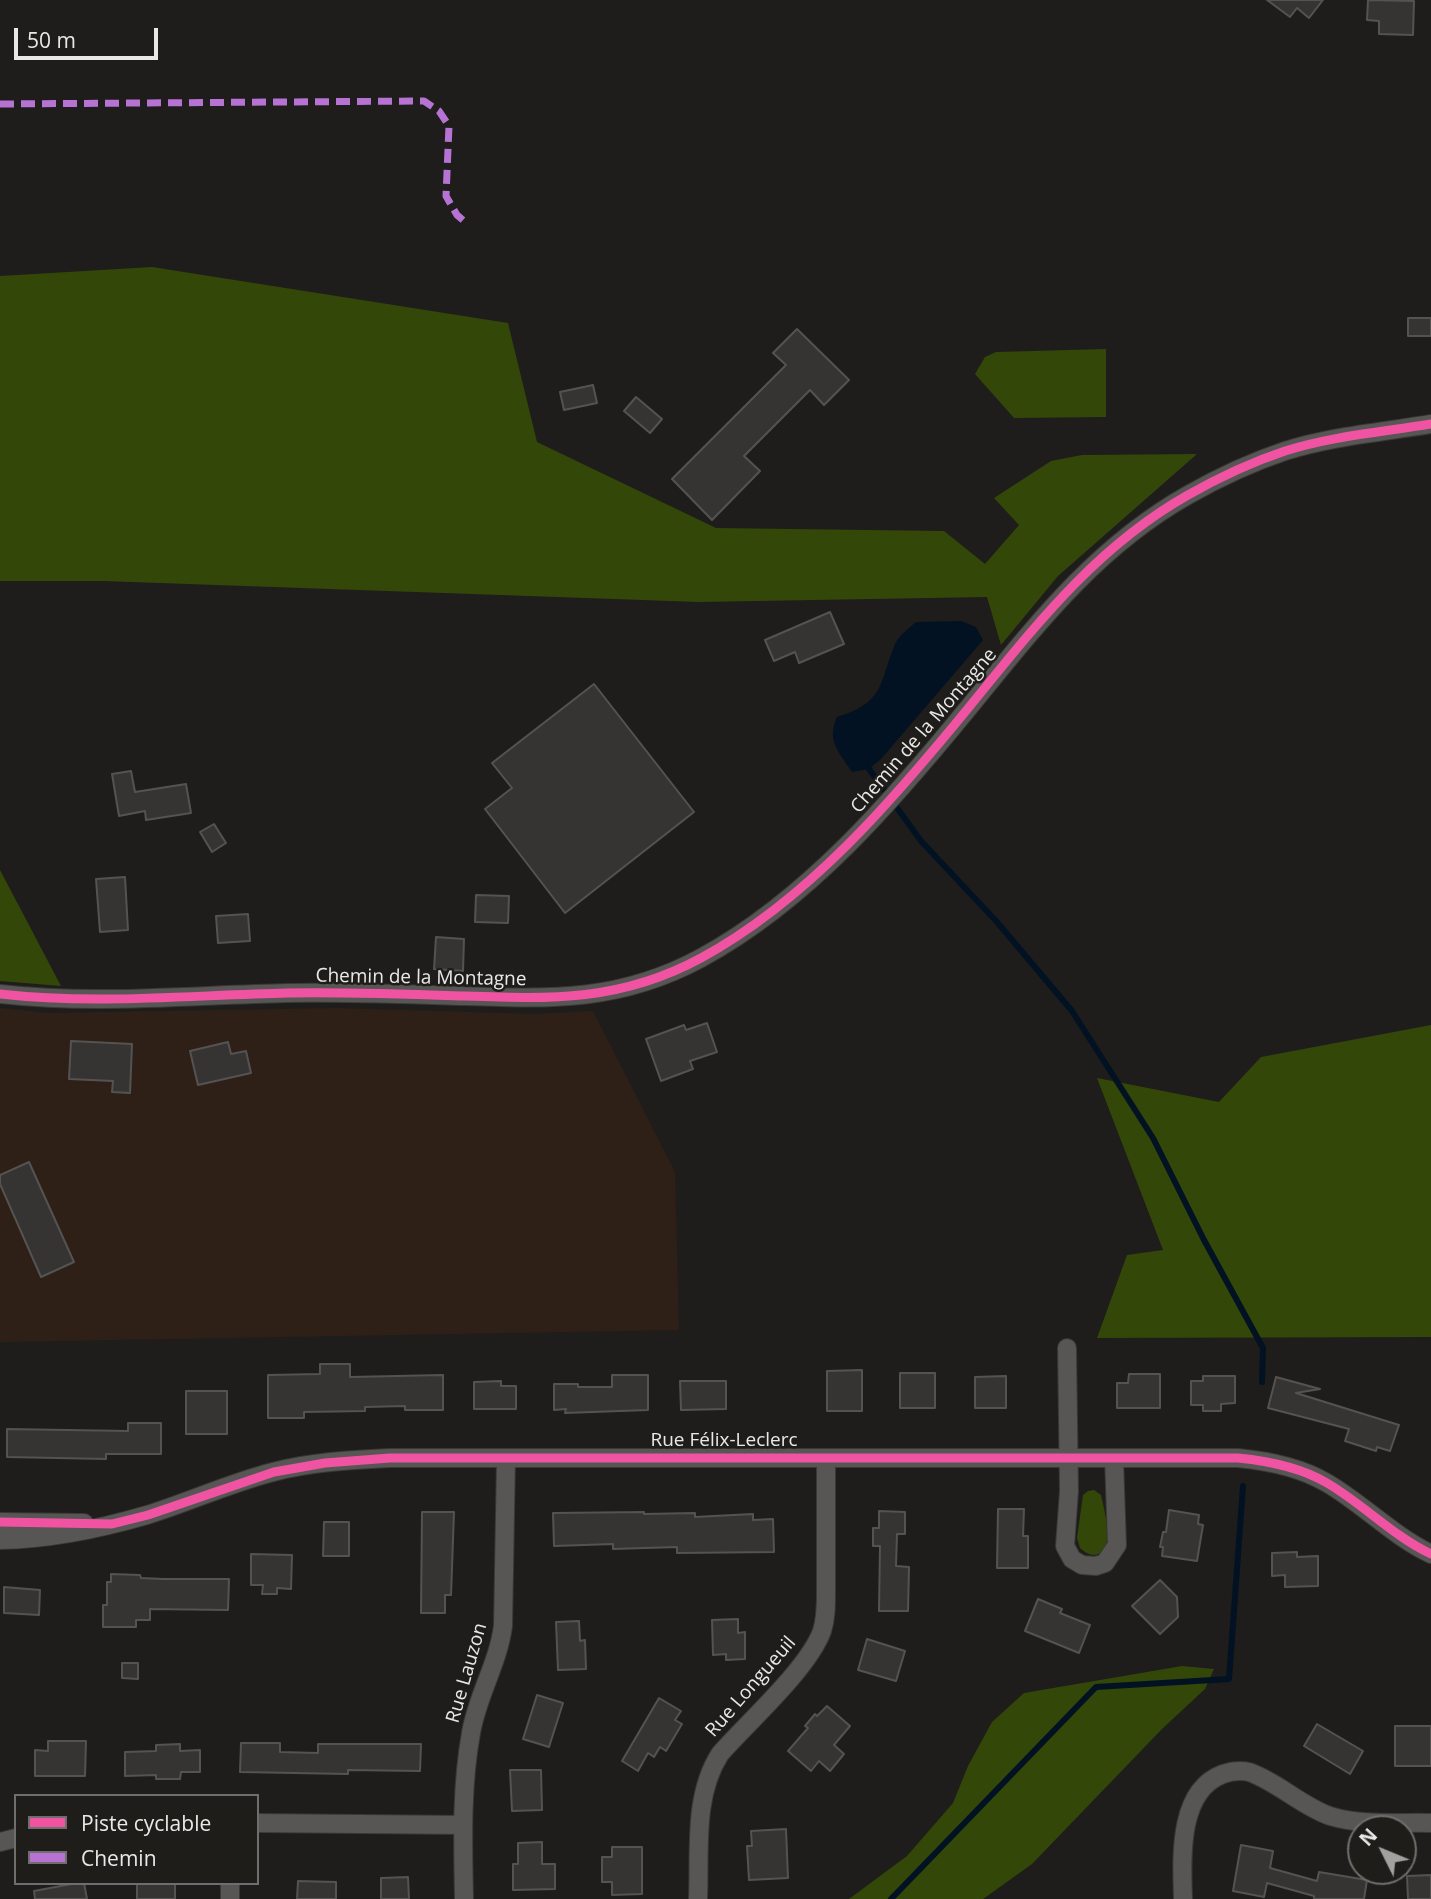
<!DOCTYPE html>
<html>
<head>
<meta charset="utf-8">
<style>
	body { margin:0 }
	#map { position:relative; width:1431px; height:1899px; overflow:hidden; background:#1e1d1b; font-family:"Open Sans",sans-serif }
	canvas { display:block }
	.legend { position:absolute; left:14px; top:1794px; width:245px; height:91px; box-sizing:border-box; background:#1f1d1a; border:2px solid #706e6c; margin:0; padding:9px 12px; list-style:none; font-size:21px; color:#eae8e7 }
	.legend li { display:flex; align-items:center; gap:14px; height:35px }
	.legend b { width:35px; border:2px solid #706e6c }
	.north { position:absolute; left:1347px; top:1815px; width:70px; height:70px; box-sizing:border-box; background:#1f1d1a; border:2px solid #706e6c; border-radius:50%; rotate:313deg; font-size:19px; font-weight:700; line-height:28px; text-align:center; color:#eae8e7 }
	.north::after { content:''; display:block; margin:auto; width:24px; height:32px; background:#a3a1a0; clip-path:polygon(50% 0,100% 100%,50% 72%,0 100%) }
	.scale { position:absolute; left:14px; top:28px; width:144px; height:32px; box-sizing:border-box; border:4px solid #eae8e7; border-top:0; padding-left:9px; font-size:21px; line-height:24px; white-space:nowrap; color:#eae8e7; -webkit-text-stroke:5px #1f1d1a; paint-order:stroke }
</style>
</head>
<body>
<div id="map">
<canvas width="1431" height="1899"></canvas>
<ul class="legend">
<li><b style="height:9px;background:#f153a3"></b>Piste cyclable</li>
<li><b style="height:9px;background:#b673d3"></b>Chemin</li>
</ul>
<div class="north">N</div>
<div class="scale">50 m</div>
</div>
<script>
const context = document.querySelector('canvas').getContext('2d');
context.lineJoin = 'round';
function fillPath(path, color) { context.fillStyle = color; context.fill(path, 'evenodd'); }
function trace(path, color, width, dash) { context.strokeStyle = color; context.lineWidth = width; context.lineCap = dash ? 'butt' : 'round'; context.setLineDash(dash || []); context.stroke(path); }
function write(font, color, halo, rows, align = 'center') {
  context.font = font + ' "Open Sans",sans-serif'; context.lineWidth = 5; context.setLineDash([]); context.textBaseline = 'middle'; context.strokeStyle = halo; context.fillStyle = color; for (const [text, x, y, turn = 0] of rows) {
    context.save(); context.translate(x, y); context.rotate((+turn || 0) * Math.PI / 180); context.textAlign = isNaN(turn) ? turn : align; if (halo) context.strokeText(text, 0, 0); context.fillText(text, 0, 0); context.restore();
  }
}
const commercial = new Path2D(`
	M 0,1008 L 49,1013 L 337,1008 L 535,1014 L 593,1011 L 675,1172 L 679,1330 L 0,1342 Z`);
const green = new Path2D(`
	M 152,267 L 508,323 L 537,442 L 716,528 L 944,531 L 985,564 L 1019,525 L 994,498 L 1051,461 L 1082,455 L 1197,454 L 1058,576 L 1001,645 L 987,597 L 699,602 L 103,581 L 0,581 L 0,276 Z
	M 1106,349 L 1106,417 L 1014,418 L 975,374 L 985,357 L 996,352 Z
	M 0,870 L 61,986 L 0,981 Z
	M 1431,1025 L 1431,1337 L 1097,1338 L 1127,1255 L 1163,1250 L 1097,1078 L 1219,1102 L 1261,1057 Z
	M 1094,1490 L 1101,1495 C 1104,1510 1117,1552 1095,1555 C 1088,1555 1085,1552 1080,1548 L 1077,1538 L 1083,1495 L 1088,1491 Z
	M 1182,1666 L 1214,1669 L 1205,1689 L 1162,1729 L 1032,1864 L 983,1899 L 849,1899 L 907,1856 L 953,1803 L 968,1766 L 992,1722 L 1024,1693 Z`);
const water = new Path2D(`
	M 961,621 L 976,627 L 983,640 L 881,759 L 869,769 L 852,772 C 839,752 826,741 837,717 C 886,702 878,684 896,642 C 900,635 909,628 916,622 Z`);
const stream = new Path2D(`
	M 869,769 L 921,841 L 997,922 L 1072,1011 L 1153,1138 L 1204,1240 L 1263,1348 L 1262,1382
	M 891,1899 L 1096,1687 L 1229,1679 L 1243,1486`);
const building = new Path2D(`
	M 1267,0 L 1323,0 L 1309,18 L 1297,8 L 1290,17 Z
	M 1368,0 L 1414,1 L 1413,35 L 1379,34 L 1379,21 L 1367,20 Z
	M 1408,318 L 1431,318 L 1431,336 L 1408,336 Z
	M 797,329 L 849,380 L 824,405 L 810,390 L 744,456 L 760,471 L 712,520 L 672,479 L 786,365 L 773,353 Z
	M 593,385 L 597,403 L 564,410 L 560,392 Z
	M 636,397 L 662,419 L 650,433 L 624,411 Z
	M 830,612 L 844,644 L 799,663 L 795,652 L 774,661 L 765,640 Z
	M 594,684 L 694,812 L 565,913 L 485,809 L 512,788 L 492,763 Z
	M 131,771 L 135,792 L 186,784 L 191,813 L 146,820 L 145,811 L 119,816 L 112,774 Z
	M 214,824 L 226,843 L 212,852 L 200,832 Z
	M 125,877 L 128,930 L 100,932 L 96,879 Z
	M 476,895 L 509,896 L 508,923 L 475,922 Z
	M 248,914 L 250,941 L 218,943 L 216,916 Z
	M 436,937 L 464,939 L 463,971 L 434,969 Z
	M 707,1023 L 717,1052 L 690,1061 L 693,1069 L 661,1081 L 646,1039 L 684,1025 L 686,1030 Z
	M 71,1041 L 132,1044 L 130,1093 L 112,1092 L 113,1081 L 69,1079 Z
	M 228,1042 L 231,1054 L 246,1051 L 251,1073 L 198,1085 L 190,1051 Z
	M 29,1162 L 74,1262 L 41,1277 L 0,1184 L 0,1175 Z
	M 320,1364 L 350,1364 L 350,1377 L 443,1375 L 443,1410 L 405,1410 L 405,1406 L 365,1407 L 365,1411 L 304,1412 L 304,1418 L 268,1418 L 268,1375 L 320,1374 Z
	M 862,1370 L 862,1411 L 827,1411 L 827,1371 Z
	M 900,1373 L 935,1373 L 935,1408 L 900,1408 Z
	M 1129,1374 L 1160,1374 L 1160,1408 L 1117,1408 L 1117,1383 L 1128,1383 Z
	M 612,1375 L 648,1375 L 648,1410 L 565,1413 L 566,1409 L 554,1410 L 554,1384 L 578,1384 L 578,1387 L 612,1387 Z
	M 1006,1376 L 1006,1408 L 975,1408 L 975,1377 Z
	M 1203,1376 L 1235,1376 L 1235,1403 L 1221,1404 L 1221,1411 L 1203,1411 L 1203,1405 L 1191,1405 L 1191,1381 L 1203,1381 Z
	M 1276,1377 L 1320,1389 L 1296,1393 L 1399,1425 L 1390,1451 L 1377,1447 L 1376,1451 L 1345,1441 L 1349,1429 L 1268,1408 Z
	M 501,1381 L 501,1386 L 516,1386 L 516,1409 L 474,1409 L 474,1382 Z
	M 680,1381 L 726,1381 L 726,1409 L 681,1410 Z
	M 186,1391 L 227,1391 L 227,1434 L 186,1434 Z
	M 128,1423 L 161,1423 L 161,1454 L 106,1454 L 106,1459 L 7,1457 L 7,1429 L 128,1431 Z
	M 998,1509 L 1024,1509 L 1023,1536 L 1028,1536 L 1028,1568 L 997,1568 Z
	M 1169,1510 L 1199,1515 L 1198,1524 L 1203,1525 L 1197,1561 L 1162,1556 L 1163,1547 L 1160,1547 L 1163,1532 L 1166,1532 Z
	M 879,1511 L 905,1512 L 905,1534 L 897,1534 L 896,1566 L 909,1567 L 908,1611 L 879,1611 L 880,1546 L 873,1546 L 873,1528 L 879,1528 Z
	M 422,1512 L 454,1512 L 451,1595 L 445,1595 L 445,1613 L 421,1613 Z
	M 644,1512 L 644,1514 L 695,1513 L 695,1517 L 753,1514 L 753,1520 L 773,1519 L 774,1552 L 677,1553 L 677,1547 L 613,1549 L 613,1544 L 554,1546 L 553,1513 Z
	M 324,1522 L 349,1522 L 349,1556 L 323,1556 Z
	M 1297,1552 L 1297,1557 L 1318,1556 L 1318,1586 L 1285,1587 L 1285,1575 L 1272,1576 L 1272,1553 Z
	M 251,1554 L 292,1555 L 291,1589 L 277,1588 L 277,1594 L 262,1594 L 263,1585 L 251,1585 Z
	M 111,1574 L 140,1575 L 141,1578 L 163,1579 L 229,1579 L 228,1610 L 150,1609 L 150,1620 L 136,1620 L 136,1627 L 103,1627 L 103,1605 L 107,1605 L 107,1582 L 111,1582 Z
	M 1160,1580 L 1177,1597 L 1178,1617 L 1160,1634 L 1132,1606 Z
	M 4,1587 L 40,1590 L 39,1615 L 4,1613 Z
	M 1038,1599 L 1062,1609 L 1060,1613 L 1090,1625 L 1079,1653 L 1025,1631 Z
	M 738,1619 L 738,1633 L 745,1632 L 745,1659 L 726,1660 L 726,1654 L 713,1655 L 712,1620 Z
	M 579,1621 L 580,1641 L 585,1640 L 586,1669 L 558,1670 L 556,1622 Z
	M 867,1639 L 905,1651 L 896,1681 L 858,1670 Z
	M 122,1663 L 138,1663 L 138,1679 L 122,1678 Z
	M 537,1695 L 563,1703 L 549,1747 L 523,1739 Z
	M 659,1698 L 681,1711 L 675,1720 L 682,1724 L 666,1751 L 660,1747 L 654,1757 L 648,1753 L 638,1771 L 622,1761 Z
	M 827,1706 L 850,1726 L 834,1745 L 844,1754 L 830,1771 L 819,1761 L 811,1771 L 788,1751 L 808,1728 L 805,1726 L 815,1714 L 817,1716 Z
	M 1317,1724 L 1363,1751 L 1350,1774 L 1304,1746 Z
	M 1395,1726 L 1431,1726 L 1431,1766 L 1395,1766 Z
	M 48,1741 L 86,1741 L 85,1776 L 35,1776 L 35,1750 L 48,1751 Z
	M 241,1743 L 280,1743 L 280,1752 L 318,1753 L 318,1744 L 421,1744 L 420,1771 L 348,1770 L 348,1774 L 240,1772 Z
	M 180,1744 L 180,1751 L 200,1750 L 200,1772 L 181,1772 L 180,1779 L 156,1779 L 156,1775 L 125,1776 L 125,1752 L 156,1751 L 156,1745 Z
	M 510,1770 L 541,1770 L 542,1810 L 512,1811 Z
	M 786,1829 L 788,1878 L 749,1880 L 747,1846 L 752,1846 L 751,1831 Z
	M 542,1842 L 542,1864 L 555,1864 L 555,1889 L 513,1890 L 513,1864 L 518,1864 L 518,1843 Z
	M 1241,1845 L 1273,1851 L 1270,1868 L 1317,1881 L 1319,1872 L 1367,1880 L 1364,1899 L 1314,1899 L 1314,1896 L 1267,1883 L 1264,1897 L 1233,1891 Z
	M 612,1847 L 642,1847 L 642,1894 L 612,1895 L 612,1882 L 602,1882 L 602,1857 L 612,1857 Z
	M 1431,1875 L 1431,1899 L 1408,1899 L 1407,1876 Z
	M 408,1877 L 409,1899 L 381,1899 L 381,1878 Z
	M 298,1881 L 336,1882 L 336,1899 L 297,1899 Z
	M 77,1883 L 84,1883 L 87,1899 L 35,1899 L 34,1891 Z
	M 137,1883 L 175,1883 L 175,1899 L 137,1899 Z`);
const minor = new Path2D(`
	M 0,994 C 96,1005 192,995 288,993 C 346,992 404,994 461,996 C 550,999 620,1002 701,958 C 808,900 894,799 970,706 C 1036,625 1096,547 1188,495 C 1218,478 1252,462 1285,451 C 1332,436 1383,432 1431,424
	M 1067,1348 L 1069,1491 L 1065,1546 L 1072,1559 L 1082,1565 L 1096,1566 L 1105,1563 L 1117,1545 L 1114,1458
	M 0,1522 L 84,1523
	M 0,1540 C 50,1539 99,1529 147,1515 C 189,1502 230,1483 273,1472 C 311,1462 351,1460 390,1458 L 1238,1458 C 1269,1461 1300,1467 1327,1483 C 1363,1504 1393,1536 1431,1554
	M 257,1823 L 463,1825
	M 0,1842 L 16,1838
	M 230,1883 L 230,1899
	M 464,1899 C 463,1844 461,1788 471,1733 C 477,1696 498,1664 503,1626 L 506,1458
	M 698,1899 C 700,1851 693,1796 720,1754 C 748,1722 808,1669 822,1631 C 826,1618 826,1606 826,1593 L 826,1459
	M 1183,1899 C 1182,1860 1177,1791 1223,1774 C 1232,1771 1240,1770 1249,1772 C 1278,1782 1301,1806 1330,1816 C 1362,1826 1398,1822 1431,1823`);
const quiet = new Path2D(`
	M 0,104 L 424,101 L 439,111 L 449,126 L 446,196 L 457,215 L 465,222`);
const cycleway = new Path2D(`
	M 0,994 C 96,1005 192,995 288,993 C 346,992 404,994 461,996 C 550,999 620,1002 701,958 C 808,900 894,799 970,706 C 1036,625 1096,547 1188,495 C 1218,478 1252,462 1285,451 C 1332,436 1383,432 1431,424
	M 0,1522 L 112,1524 L 148,1515 L 274,1472 L 325,1463 L 390,1458 L 1238,1458 C 1269,1461 1300,1467 1327,1483 C 1363,1504 1393,1536 1431,1554`);
const streetNames = [
	["Chemin de la Montagne",924,731,-49],
	["Chemin de la Montagne",421,978,1],
	["Rue Félix-Leclerc",724,1441],
	["Rue Lauzon",467,1673,-74],
	["Rue Longueuil",751,1687,-49]
];
fillPath(commercial, '#2e2017');
fillPath(green, '#334709');
fillPath(water, '#031222');
trace(stream, '#031222', 6);
fillPath(building, '#353433');
trace(building, '#545351', 2);
trace(minor, '#393837', 20);
trace(minor, '#575655', 18);
trace(quiet, '#b673d3', 7, [14, 7]);
trace(cycleway, '#f153a3', 9);
write('19px', '#eae8e7', '#1f1d1a', streetNames);
</script>
</body>
</html>
